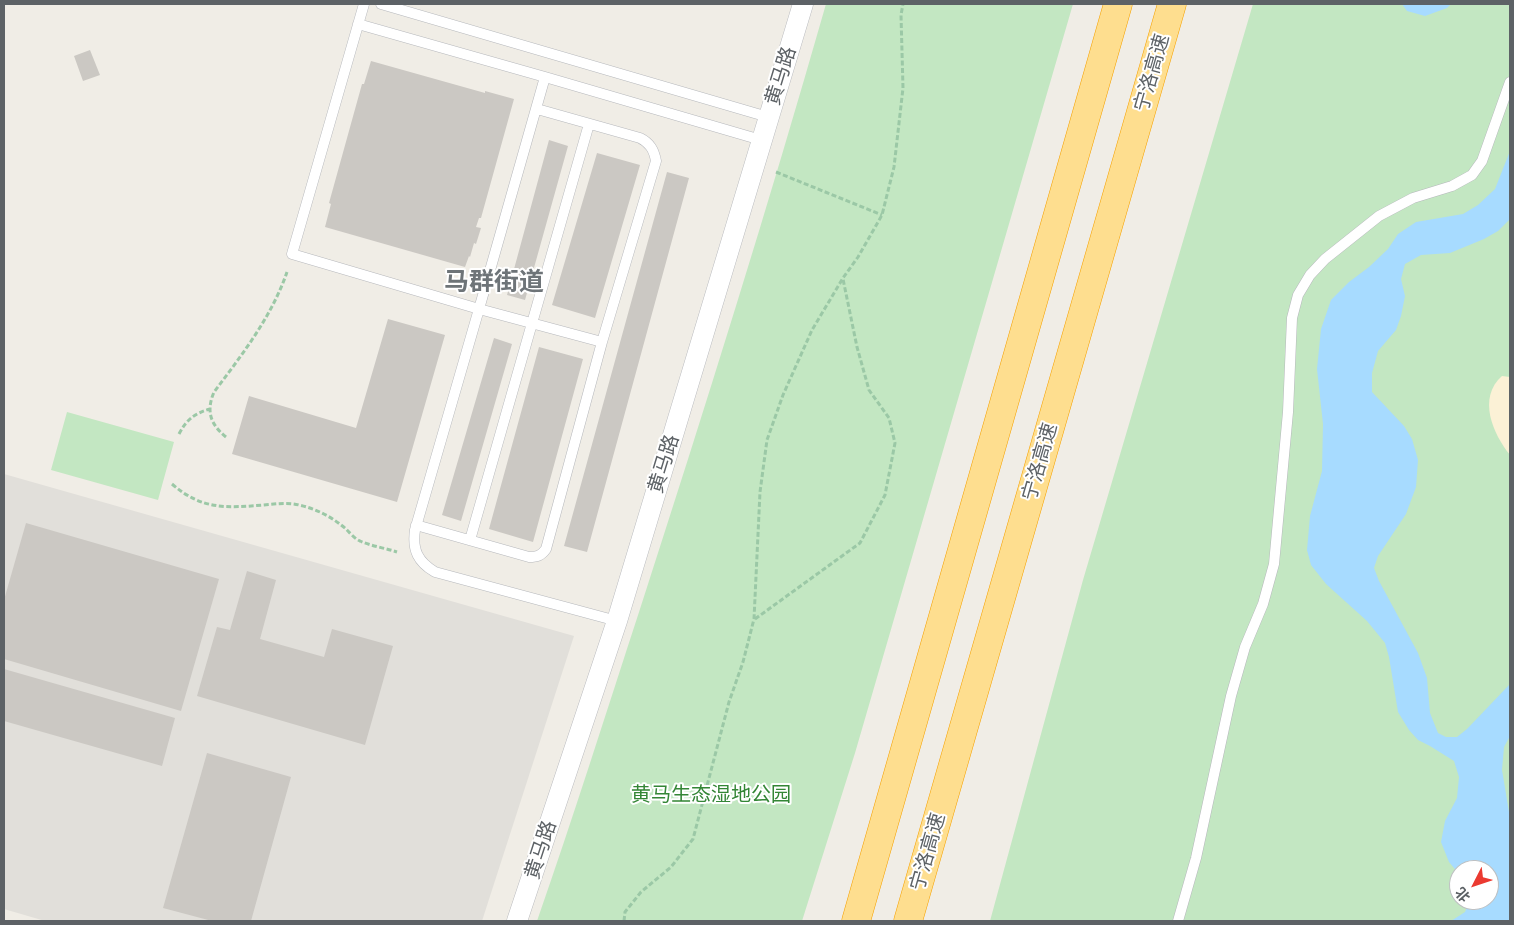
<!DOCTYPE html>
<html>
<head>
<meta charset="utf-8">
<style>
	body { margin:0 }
	#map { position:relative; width:1514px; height:925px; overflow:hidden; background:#f0ede6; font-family:"Alegreya Sans","Noto Sans SC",sans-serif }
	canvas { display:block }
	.frame { position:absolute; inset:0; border:5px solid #5d6266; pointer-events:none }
	.north { position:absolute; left:1449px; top:860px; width:50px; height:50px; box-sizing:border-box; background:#fff; border:1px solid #bec0c2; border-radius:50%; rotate:229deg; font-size:14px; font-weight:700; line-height:20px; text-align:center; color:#5d6266 }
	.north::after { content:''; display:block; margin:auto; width:18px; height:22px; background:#eb3a31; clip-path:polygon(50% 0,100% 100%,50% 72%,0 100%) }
</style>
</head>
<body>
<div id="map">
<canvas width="1514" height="925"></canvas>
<div class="frame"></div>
<div class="north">北</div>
</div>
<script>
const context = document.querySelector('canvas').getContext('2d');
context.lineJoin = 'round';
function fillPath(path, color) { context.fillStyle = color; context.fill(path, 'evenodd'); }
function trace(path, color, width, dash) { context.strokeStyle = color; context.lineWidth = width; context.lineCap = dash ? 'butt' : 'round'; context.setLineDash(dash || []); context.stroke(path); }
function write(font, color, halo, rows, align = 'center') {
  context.font = font + ' "Alegreya Sans","Noto Sans SC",sans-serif'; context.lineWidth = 4; context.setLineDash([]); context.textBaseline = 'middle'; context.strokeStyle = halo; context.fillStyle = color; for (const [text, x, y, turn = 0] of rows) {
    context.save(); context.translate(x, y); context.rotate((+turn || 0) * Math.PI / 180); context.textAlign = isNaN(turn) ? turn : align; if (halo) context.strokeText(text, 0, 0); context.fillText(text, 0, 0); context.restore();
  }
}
const industrial = new Path2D(`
	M 4,474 L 574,636 L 482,921 L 45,921 L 4,909 Z`);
const green = new Path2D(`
	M 826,4 L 1073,4 L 855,753 L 802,921 L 537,921 C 573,818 606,713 640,609 C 705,408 768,207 826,4 Z
	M 1253,4 L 1510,4 L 1510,921 L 990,921 L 1083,580 ZM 1459,870 L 1489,870 L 1489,900 L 1459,900 Z
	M 67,412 L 174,442 L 158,500 L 51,470 Z`);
const sand = new Path2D(`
	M 1502,376 L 1510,377 L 1510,455 C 1493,434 1477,398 1502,376 Z`);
const water = new Path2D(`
	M 1402,4 L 1451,4 L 1447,8 L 1425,16 L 1407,11 Z
	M 1510,151 L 1510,219 L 1498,231 L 1484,239 L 1450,253 L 1421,255 L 1405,264 L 1401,279 L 1405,296 L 1401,316 L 1396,330 L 1378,351 L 1372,373 L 1372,392 L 1404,426 L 1412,439 L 1418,460 L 1416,487 L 1406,514 L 1378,556 L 1374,568 L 1379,581 L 1418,653 L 1427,678 L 1430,713 L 1438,733 L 1446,737 L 1457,737 L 1467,729 L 1510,684 L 1510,736 L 1504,747 L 1502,770 L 1510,818 L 1510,921 L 1451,921 L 1465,912 L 1470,900 L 1489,900 L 1489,870 L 1459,870 L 1459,874 L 1449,862 L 1441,842 L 1445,821 L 1457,798 L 1459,777 L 1454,761 L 1430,746 L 1418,740 L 1409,730 L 1398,712 L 1389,657 L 1385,643 L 1367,621 L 1326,584 L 1311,565 L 1307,550 L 1310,516 L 1322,471 L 1323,424 L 1317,369 L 1321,329 L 1331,300 L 1349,282 L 1369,267 L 1388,249 L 1398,234 L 1416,222 L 1463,214 L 1478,205 L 1495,189 Z`);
const building = new Path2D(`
	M 90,50 L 100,75 L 83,81 L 74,56 Z
	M 371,61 L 485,93 L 485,91 L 514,99 L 481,218 L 479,218 L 476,227 L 481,228 L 476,244 L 474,243 L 470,257 L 469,256 L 465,267 L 325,227 L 331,204 L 329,203 L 362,84 L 364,84 Z
	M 549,140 L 568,146 L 525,300 L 507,295 Z
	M 597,153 L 640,165 L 595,318 L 552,305 Z
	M 667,172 L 689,178 L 587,552 L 564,546 Z
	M 388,319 L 445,335 L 397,502 L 232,454 L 249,396 L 356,428 Z
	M 494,338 L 512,344 L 461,521 L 442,515 Z
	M 539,347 L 583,359 L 533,542 L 489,529 Z
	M 26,523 L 219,579 L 181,711 L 4,659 L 4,600 Z
	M 247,571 L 276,580 L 260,639 L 324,657 L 332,629 L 393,646 L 365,745 L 197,696 L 217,627 L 230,630 Z
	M 4,669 L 175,718 L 162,766 L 4,721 Z
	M 207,753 L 291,777 L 251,921 L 212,921 L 163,908 Z`);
const path = new Path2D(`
	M 776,172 L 882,215
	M 179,434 C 186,420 195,413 210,409
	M 226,437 C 210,424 206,411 214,392 C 242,355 272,316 287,272
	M 172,484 C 202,510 226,508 264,505 C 276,504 288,502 299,505 C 317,509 332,517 346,529 C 350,533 355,539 360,541 C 371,546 385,548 397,552
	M 755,619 L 860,543 L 885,495 L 895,443 L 889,418 L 869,390 L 857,347 L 843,279
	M 624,921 L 625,912 L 641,892 L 671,867 L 693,839 L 729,702 L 743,662 L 754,619 L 760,492 L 767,440 L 783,395 L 812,330 L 843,278 L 858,257 L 882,215 L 894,167 L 903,88 L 901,15 L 903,4`);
const service = new Path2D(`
	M 364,4 L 292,254 L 479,309 L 545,77 L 761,140
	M 381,4 L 768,117
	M 358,24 L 545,77
	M 602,342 L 479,309 L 415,530 C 412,550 418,562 435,572 L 617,621
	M 416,525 L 529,557 C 537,557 541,556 546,549 L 602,342 L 656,161 C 654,150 650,143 640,138 L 537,109
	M 470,540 L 589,124
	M 1178,921 L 1196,858 L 1231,696 L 1245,647 L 1263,604 L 1274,564 L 1288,412 L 1292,318 L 1298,295 L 1310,275 L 1325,259 L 1379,216 L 1413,198 L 1452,186 L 1472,175 L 1482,161 L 1510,82`);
const minor = new Path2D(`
	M 517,921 L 617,621 L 803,4`);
const motorway = new Path2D(`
	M 856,921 L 1118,4
	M 908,921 L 1172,4`);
const streetNames = [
	["宁洛高速",1152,73,-74],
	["黄马路",781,76,-73],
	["宁洛高速",1040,462,-74],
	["黄马路",664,464,-73],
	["黄马路",541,850,-72],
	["宁洛高速",928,852,-74]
];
const parkNames = [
	["黄马生态湿地公园",711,795]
];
const districtNames = [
	["马群街道",494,282]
];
fillPath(industrial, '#e1dfda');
fillPath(green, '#c3e7c2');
fillPath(sand, '#fbf1d6');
fillPath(water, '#a7dbff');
fillPath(building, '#cbc8c3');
trace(service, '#b6b8bc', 11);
trace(minor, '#b6b8bc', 21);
trace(motorway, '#f6a200', 29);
trace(path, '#9bc8a6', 3, [5, 2.5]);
trace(service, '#fff', 10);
trace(minor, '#fff', 20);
trace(motorway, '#fede8f', 28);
write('20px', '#5d6266', '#fff', streetNames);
write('20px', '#348636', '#fff', parkNames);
write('bold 25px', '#6e7478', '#fff', districtNames);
</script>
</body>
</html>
